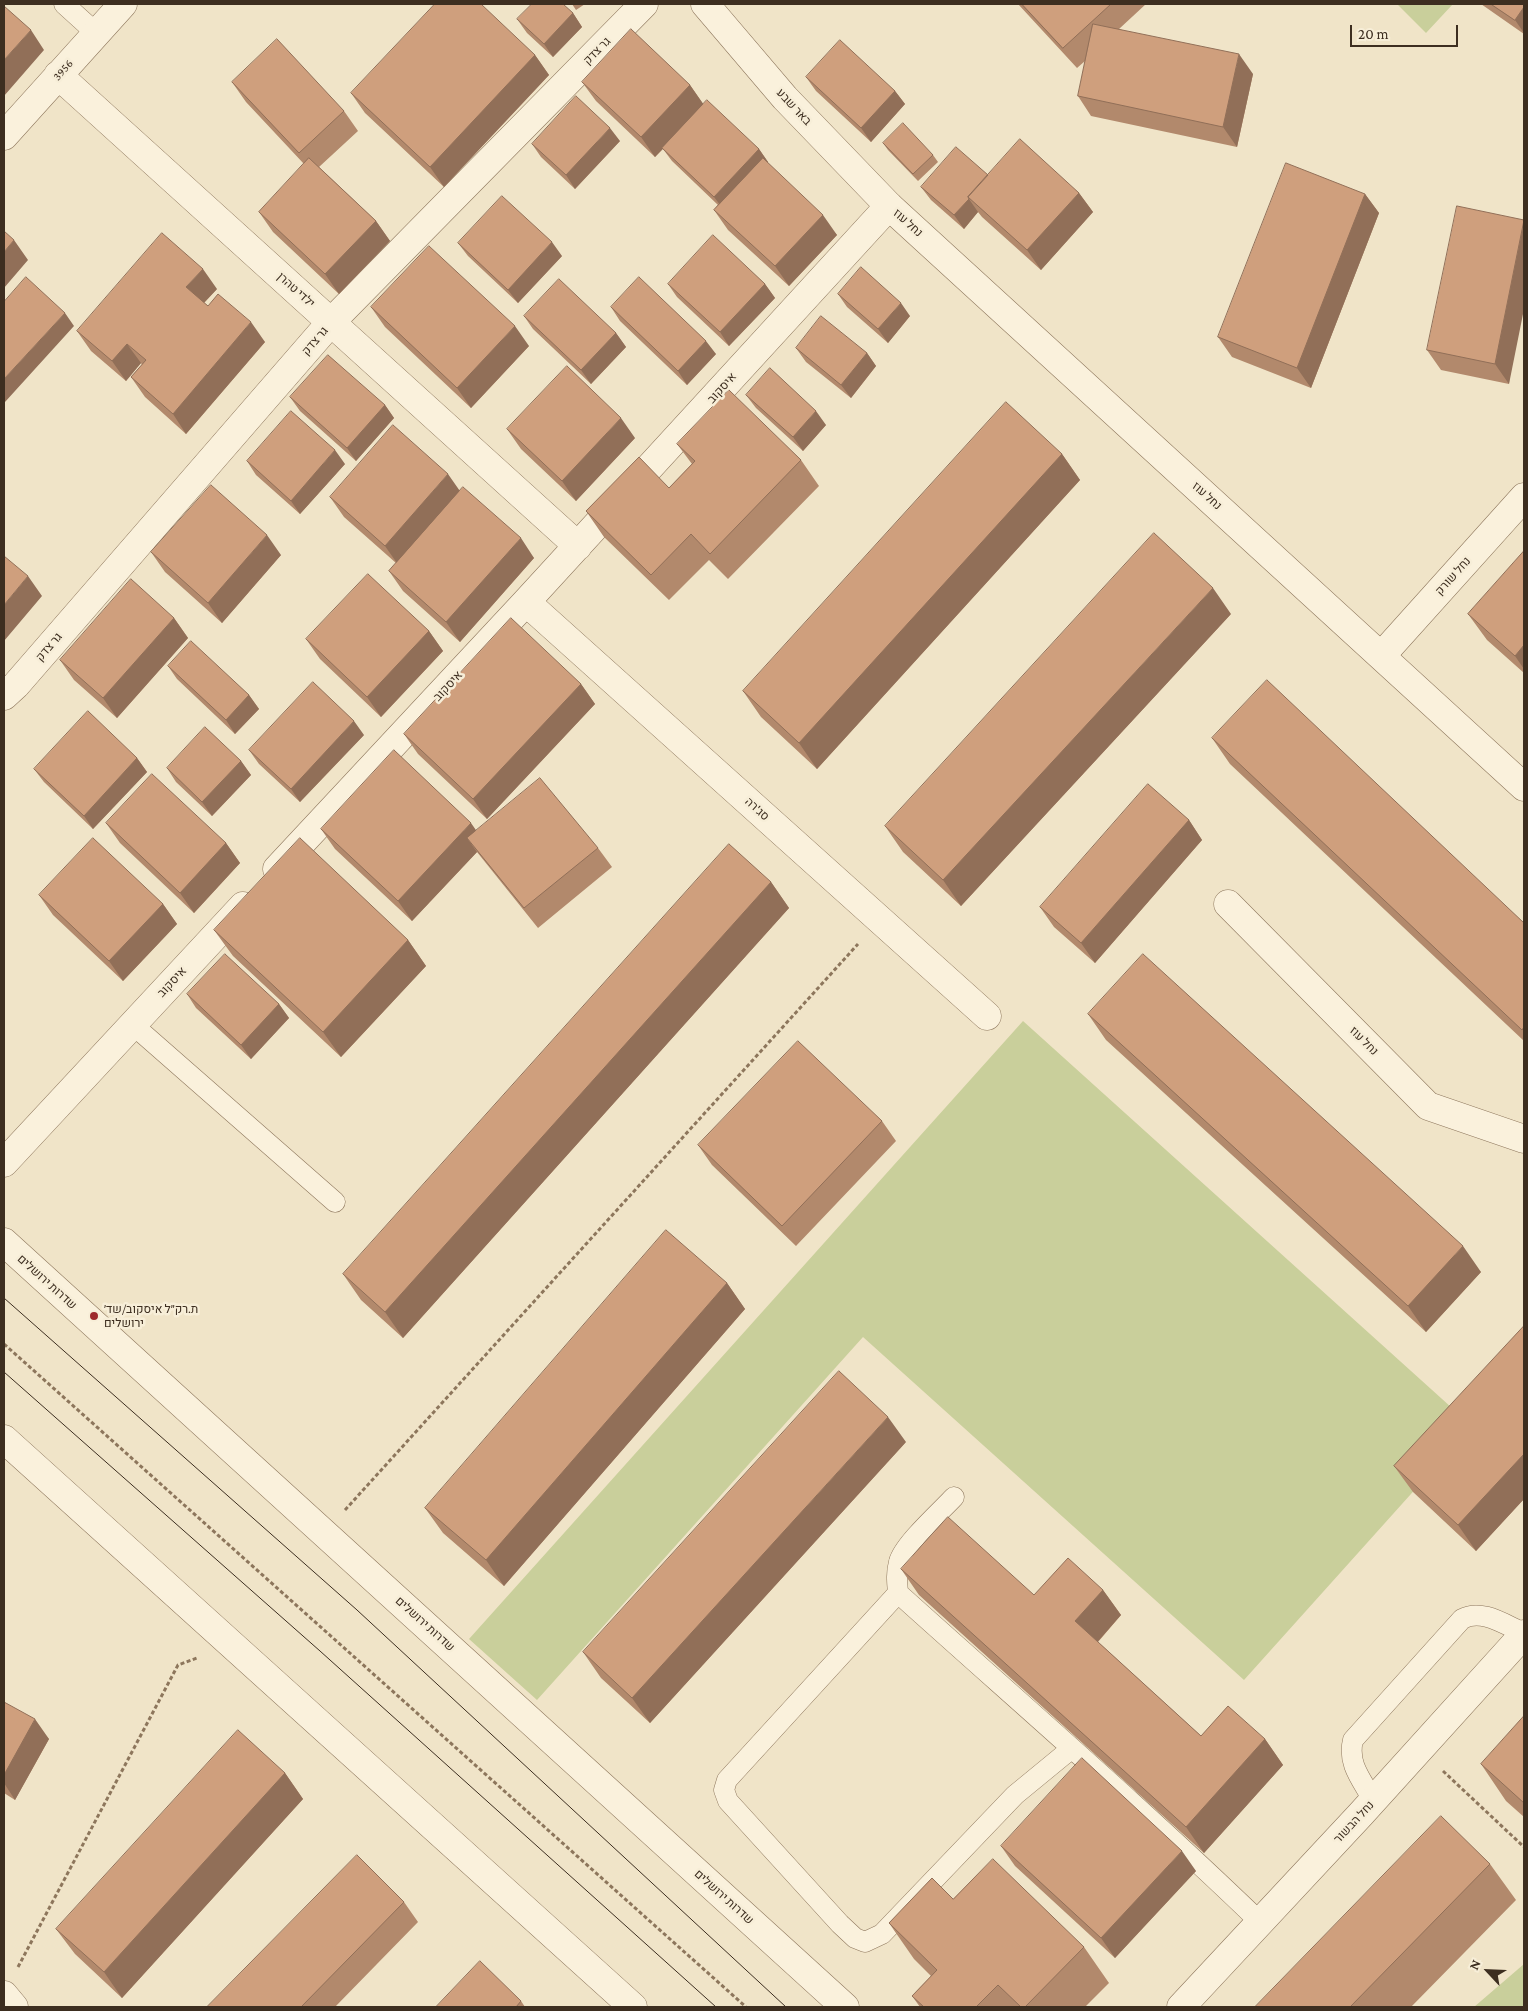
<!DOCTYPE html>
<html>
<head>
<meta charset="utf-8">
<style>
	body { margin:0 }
	#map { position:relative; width:1528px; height:2011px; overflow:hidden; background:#f0e4c8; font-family:"Crimson Pro",serif }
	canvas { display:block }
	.frame { position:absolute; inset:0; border:5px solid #3d2e20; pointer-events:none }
	.north { position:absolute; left:1463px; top:1946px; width:50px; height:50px; -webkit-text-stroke:4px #f7eed8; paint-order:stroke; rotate:295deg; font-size:14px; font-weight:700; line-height:20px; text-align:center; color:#3d2e20 }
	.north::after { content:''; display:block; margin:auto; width:18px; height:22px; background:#3d2e20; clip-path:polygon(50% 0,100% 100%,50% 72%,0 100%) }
	.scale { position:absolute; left:1350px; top:25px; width:108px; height:22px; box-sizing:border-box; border:2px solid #3d2e20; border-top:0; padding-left:6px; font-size:15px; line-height:18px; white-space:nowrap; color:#3d2e20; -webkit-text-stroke:4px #f7eed8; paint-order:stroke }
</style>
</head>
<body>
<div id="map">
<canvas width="1528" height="2011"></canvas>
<div class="frame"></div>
<div class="north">N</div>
<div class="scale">20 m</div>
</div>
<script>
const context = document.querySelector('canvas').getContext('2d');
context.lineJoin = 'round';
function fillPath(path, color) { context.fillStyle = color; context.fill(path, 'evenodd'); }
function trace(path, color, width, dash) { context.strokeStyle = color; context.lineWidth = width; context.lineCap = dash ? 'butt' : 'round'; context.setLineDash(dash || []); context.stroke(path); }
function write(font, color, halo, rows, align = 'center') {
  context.font = font + ' "Crimson Pro",Heebo,serif'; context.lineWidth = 5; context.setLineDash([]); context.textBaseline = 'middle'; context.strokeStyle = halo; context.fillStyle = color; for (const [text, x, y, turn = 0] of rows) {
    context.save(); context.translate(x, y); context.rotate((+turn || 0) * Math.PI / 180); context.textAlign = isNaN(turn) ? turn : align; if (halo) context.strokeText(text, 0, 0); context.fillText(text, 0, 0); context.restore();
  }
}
const green = new Path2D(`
	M 1397,4 L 1453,4 L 1426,33 Z
	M 1023,1021 L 1472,1426 L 1244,1680 L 863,1337 L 537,1700 L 469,1639 Z
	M 1524,1964 L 1524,2007 L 1474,2007 Z`);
const path = new Path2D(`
	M 4,1344 L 746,2007
	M 345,1510 L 858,944
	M 1443,1771 L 1524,1847
	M 18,1967 L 178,1665 L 197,1658`);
const service = new Path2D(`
	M 64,4 L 96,33
	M 132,1024 L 335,1202
	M 898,1593 C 897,1582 896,1573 899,1562 C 903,1545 941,1511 954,1497
	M 1071,1749 L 1015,1795 L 882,1934 L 865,1942 L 855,1938 L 840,1924 L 728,1801 L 724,1790 L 727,1780 L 898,1593 C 1019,1702 1143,1809 1260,1922
	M 1373,1800 C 1362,1780 1347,1764 1353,1740 L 1462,1619 C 1482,1608 1505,1625 1524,1633`);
const minor = new Path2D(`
	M 58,75 L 578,546
	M 4,136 L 123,4
	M 526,602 L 987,1016
	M 1382,655 L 1524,497
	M 4,696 L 16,685 L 331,322 L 644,4
	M 277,869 L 526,602 L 889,206
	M 1228,904 L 1428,1106 L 1524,1139
	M 4,1163 L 243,906
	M 4,1995 L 14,2007`);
const tertiary = new Path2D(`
	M 705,4 L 785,98 L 889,206 L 1524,787
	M 4,1242 L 845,2007
	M 4,1439 L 633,2007
	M 1181,2007 L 1361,1814 L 1524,1634`);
const tram = new Path2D(`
	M 4,1298 L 357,1610 L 786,2007
	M 4,1372 L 320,1651 L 716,2007`);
const wall = new Path2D(`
	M 572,4 L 585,4 L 576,10 Z
	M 1018,4 L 1146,4 L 1119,29 L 1253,74 L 1237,147 L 1091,116 L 1078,96 L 1085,61 L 1077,68 Z
	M 1480,4 L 1524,4 L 1524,34 L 1481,4 Z
	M 573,13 L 582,27 L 553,57 L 527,33 L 517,19 Z
	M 535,55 L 549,75 L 444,187 L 365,113 L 351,93 Z
	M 806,77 L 895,91 L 905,104 L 871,142 L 816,91 Z
	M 232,82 L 344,111 L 358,131 L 319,167 L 376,221 L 390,241 L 339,294 L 273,232 L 259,212 L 304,164 L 246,102 Z
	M 582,82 L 690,85 L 703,104 L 759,149 L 768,162 L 768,163 L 837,235 L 789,286 L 728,230 L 714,210 L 718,205 L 672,161 L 663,149 L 655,157 L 596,101 Z
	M 620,141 L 575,189 L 541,157 L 532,144 Z
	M 883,143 L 933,155 L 938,162 L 918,181 L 888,150 Z
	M 988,175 L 1079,193 L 1093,212 L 1041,270 L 982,217 L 978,212 L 964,229 L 931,200 L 921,187 Z
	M 1365,194 L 1379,213 L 1311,388 L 1232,357 L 1218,337 Z
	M 1524,220 L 1509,384 L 1441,370 L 1427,350 Z
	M 458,243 L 562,256 L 518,303 L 468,256 Z
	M 668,284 L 765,284 L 775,298 L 729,346 L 677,297 Z
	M 217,289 L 204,303 L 208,306 L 265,342 L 186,434 L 145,397 L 131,377 L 142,365 L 141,363 L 126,381 L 91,351 L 77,331 Z
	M 838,294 L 910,316 L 888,343 L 847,307 Z
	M 371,307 L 529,346 L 471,408 L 385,327 Z
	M 611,307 L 716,354 L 687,385 L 620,321 Z
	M 524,316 L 616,333 L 626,347 L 591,384 L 533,329 Z
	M 796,348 L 867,353 L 876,366 L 851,398 L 806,362 Z
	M 746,395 L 826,425 L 803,451 L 756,408 Z
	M 290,397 L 385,405 L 394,418 L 356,461 L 300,411 Z
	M 507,429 L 635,438 L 576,501 L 521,449 Z
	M 677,444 L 801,460 L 819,486 L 728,579 L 709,560 L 669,600 L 604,537 L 586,511 L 669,488 L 692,464 Z
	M 1062,454 L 1080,480 L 817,769 L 761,717 L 743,691 Z
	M 247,461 L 345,464 L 300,514 L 256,475 Z
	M 460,491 L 534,558 L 460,642 L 403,591 L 389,571 L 396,563 L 344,517 L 330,497 Z
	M 1524,551 L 1524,673 L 1487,640 L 1468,614 Z
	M 151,552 L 281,555 L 222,623 L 165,572 Z
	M 1231,614 L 961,906 L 903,852 L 885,826 Z
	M 174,618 L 188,638 L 117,718 L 74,680 L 60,660 Z
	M 429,631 L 443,651 L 381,717 L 320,659 L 306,639 Z
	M 168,666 L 249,695 L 259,709 L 235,734 L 177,679 Z
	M 581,684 L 595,704 L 487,819 L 418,754 L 404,734 Z
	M 364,735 L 300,802 L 259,764 L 249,750 Z
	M 1212,738 L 1524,923 L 1524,1041 L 1230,764 Z
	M 137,758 L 147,772 L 93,829 L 44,782 L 34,769 Z
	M 241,761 L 251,775 L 212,816 L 176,782 L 167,768 Z
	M 1189,820 L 1202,840 L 1095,963 L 1054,927 L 1040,907 Z
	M 106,823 L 226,843 L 240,863 L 194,913 L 120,843 Z
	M 321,829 L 476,831 L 598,848 L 612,867 L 538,928 L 477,852 L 412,921 L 335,849 Z
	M 771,882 L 789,908 L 403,1338 L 361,1300 L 343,1274 Z
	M 39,895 L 163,904 L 177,924 L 123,981 L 53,915 Z
	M 214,930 L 408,940 L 426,966 L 341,1057 L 233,956 Z
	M 187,994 L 279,1004 L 289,1018 L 251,1059 L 196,1008 Z
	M 1088,1014 L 1481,1272 L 1426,1332 L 1106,1040 Z
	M 882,1121 L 896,1141 L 796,1246 L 712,1165 L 698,1145 Z
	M 727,1283 L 745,1309 L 504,1586 L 443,1533 L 425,1508 Z
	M 1524,1326 L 1524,1499 L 1476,1551 L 1413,1492 L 1394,1466 Z
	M 906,1442 L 650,1723 L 601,1678 L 583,1652 Z
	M 901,1569 L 1034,1595 L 1103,1590 L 1121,1615 L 1098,1642 L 1201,1736 L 1265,1739 L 1283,1765 L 1204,1853 L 919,1595 Z
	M 4,1702 L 49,1739 L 15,1800 L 4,1793 Z
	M 1524,1716 L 1524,1817 L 1506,1801 L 1481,1764 Z
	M 285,1773 L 303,1799 L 122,1998 L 75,1954 L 56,1929 Z
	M 1001,1846 L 1196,1871 L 1115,1958 L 1015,1866 Z
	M 1490,1864 L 1516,1900 L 1411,2007 L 1255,2007 Z
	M 953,1899 L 1084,1947 L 1109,1983 L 1085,2007 L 920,2007 L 912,1996 L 931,1976 L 914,1959 L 889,1923 Z
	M 404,1902 L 418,1922 L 335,2007 L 207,2007 Z
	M 521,2001 L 525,2007 L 436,2007 Z`);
const shadedWall = new Path2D(`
	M 1524,7 L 1524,33 L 1515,20 Z
	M 573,13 L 582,27 L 553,57 L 544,44 Z
	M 31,30 L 44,50 L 4,96 L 4,60 Z
	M 1239,54 L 1253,74 L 1237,147 L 1223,127 Z
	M 535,55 L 549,75 L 444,187 L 430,167 Z
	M 690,85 L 704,105 L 655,157 L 641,137 Z
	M 895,91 L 905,104 L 871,142 L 861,128 Z
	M 610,128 L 620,141 L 575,189 L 566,175 Z
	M 759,149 L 768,162 L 724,210 L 714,197 Z
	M 1079,193 L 1093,212 L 1041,270 L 1027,250 Z
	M 1365,194 L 1379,213 L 1311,388 L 1297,368 Z
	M 969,199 L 978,212 L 964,229 L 954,215 Z
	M 823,215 L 837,235 L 789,286 L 775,266 Z
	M 376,221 L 390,241 L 339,294 L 325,274 Z
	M 1524,222 L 1524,309 L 1509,384 L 1495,364 Z
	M 14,240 L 28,260 L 4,288 L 4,252 Z
	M 552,242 L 562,256 L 518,303 L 508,290 Z
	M 203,269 L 217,289 L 200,307 L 186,287 Z
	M 765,284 L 775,298 L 729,346 L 720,332 Z
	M 901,303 L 910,316 L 888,343 L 878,329 Z
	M 65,313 L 74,326 L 5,402 L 4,401 L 4,379 Z
	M 251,322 L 265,342 L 186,434 L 173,414 Z
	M 515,326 L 529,346 L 471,408 L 457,388 Z
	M 616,333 L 626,347 L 591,384 L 581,370 Z
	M 706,341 L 716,354 L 687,385 L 678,371 Z
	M 127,344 L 141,363 L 126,381 L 112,361 Z
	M 867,353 L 876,366 L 851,398 L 841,385 Z
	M 385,405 L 394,418 L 356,461 L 347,448 Z
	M 816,411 L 826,425 L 803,451 L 793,437 Z
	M 621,418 L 635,438 L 576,501 L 562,481 Z
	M 335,450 L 345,464 L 300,514 L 291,501 Z
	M 1062,454 L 1080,480 L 817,769 L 799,743 Z
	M 448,474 L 462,494 L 399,566 L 385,546 Z
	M 267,535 L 281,555 L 222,623 L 208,603 Z
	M 521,538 L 534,558 L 460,642 L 446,622 Z
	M 28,576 L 42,596 L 4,641 L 4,605 Z
	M 1213,588 L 1231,614 L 961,906 L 943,880 Z
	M 174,618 L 188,638 L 117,718 L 103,698 Z
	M 429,631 L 443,651 L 381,717 L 367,697 Z
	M 1524,645 L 1524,669 L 1515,656 Z
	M 581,684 L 595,704 L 487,819 L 473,799 Z
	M 249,695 L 259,709 L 235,734 L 226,720 Z
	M 354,721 L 364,735 L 300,802 L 291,789 Z
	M 137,758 L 147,772 L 93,829 L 84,816 Z
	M 241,761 L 251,775 L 212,816 L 202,802 Z
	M 1189,820 L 1202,840 L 1095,963 L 1081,943 Z
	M 471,823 L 485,843 L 467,838 L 477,852 L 412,921 L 398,901 Z
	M 226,843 L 240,863 L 194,913 L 180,893 Z
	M 771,882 L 789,908 L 403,1338 L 385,1312 Z
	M 163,904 L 177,924 L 123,981 L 109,961 Z
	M 408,940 L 426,966 L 341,1057 L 323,1032 Z
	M 279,1004 L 289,1018 L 251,1059 L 241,1045 Z
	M 1463,1246 L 1481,1272 L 1426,1332 L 1408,1306 Z
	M 727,1283 L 745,1309 L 504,1586 L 486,1560 Z
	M 888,1417 L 906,1442 L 650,1723 L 632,1698 Z
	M 1524,1454 L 1524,1499 L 1476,1551 L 1458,1525 Z
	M 1103,1590 L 1121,1615 L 1093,1647 L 1075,1621 Z
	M 35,1719 L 49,1739 L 15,1800 L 4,1783 L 4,1775 Z
	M 1265,1739 L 1283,1765 L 1204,1853 L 1186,1827 Z
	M 285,1773 L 303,1799 L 122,1998 L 104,1972 Z
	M 1182,1851 L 1196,1871 L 1115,1958 L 1101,1938 Z`);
const building = new Path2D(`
	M 435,4 L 481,4 L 535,55 L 430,167 L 351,93 Z
	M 532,4 L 563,4 L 573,13 L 544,44 L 517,19 Z
	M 1022,4 L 1111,4 L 1063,48 Z
	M 1491,4 L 1524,4 L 1524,7 L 1515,20 Z
	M 4,6 L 31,30 L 4,60 Z
	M 1093,24 L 1239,54 L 1223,127 L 1078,96 Z
	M 631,29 L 690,85 L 641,137 L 582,82 Z
	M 277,39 L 344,111 L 299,153 L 232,82 Z
	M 840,40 L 895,91 L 861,128 L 806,77 Z
	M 576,96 L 610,128 L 566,175 L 532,144 Z
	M 707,100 L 759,149 L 714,197 L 662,148 Z
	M 903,123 L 933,155 L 913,174 L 883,143 Z
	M 1020,139 L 1079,193 L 1027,250 L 968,197 Z
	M 956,147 L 988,175 L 968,197 L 969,199 L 954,215 L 921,187 Z
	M 309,158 L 376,221 L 325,274 L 259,212 Z
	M 763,158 L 823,215 L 775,266 L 714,210 Z
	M 1286,163 L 1365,194 L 1297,368 L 1218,337 Z
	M 502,196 L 552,242 L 508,290 L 458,243 Z
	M 1457,206 L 1524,220 L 1495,364 L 1427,350 Z
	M 4,231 L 14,240 L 4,252 Z
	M 162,233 L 203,269 L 186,287 L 208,306 L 218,294 L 251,322 L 173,414 L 131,377 L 146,360 L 127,344 L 112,361 L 77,331 Z
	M 713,235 L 765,284 L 720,332 L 668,284 Z
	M 429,246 L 515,326 L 457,388 L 371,307 Z
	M 861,267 L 901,303 L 878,329 L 838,294 Z
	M 26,277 L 65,313 L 4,379 L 4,302 Z
	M 639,277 L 706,341 L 678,371 L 611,307 Z
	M 559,279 L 616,333 L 581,370 L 524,316 Z
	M 821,316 L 867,353 L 841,385 L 796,348 Z
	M 328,355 L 385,405 L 347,448 L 290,397 Z
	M 567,366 L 621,418 L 562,481 L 507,429 Z
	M 770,368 L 816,411 L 793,437 L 746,395 Z
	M 729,390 L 801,460 L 710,554 L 691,534 L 651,575 L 586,511 L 639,457 L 669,488 L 695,461 L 677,444 Z
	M 1006,402 L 1062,454 L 799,743 L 743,691 Z
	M 291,411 L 335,450 L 291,501 L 247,461 Z
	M 393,425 L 448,474 L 385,546 L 330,497 Z
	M 211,485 L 267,535 L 208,603 L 151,552 Z
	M 463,487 L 521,538 L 446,622 L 389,571 Z
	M 1154,533 L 1213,588 L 943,880 L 885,826 Z
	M 1524,551 L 1524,645 L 1515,656 L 1468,614 Z
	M 4,556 L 28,576 L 4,605 Z
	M 368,574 L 429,631 L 367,697 L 306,639 Z
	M 131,579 L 174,618 L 103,698 L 60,660 Z
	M 511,618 L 581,684 L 473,799 L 404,734 Z
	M 191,641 L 249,695 L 226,720 L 168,666 Z
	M 1267,680 L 1524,923 L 1524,1027 L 1522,1030 L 1212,738 Z
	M 313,682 L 354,721 L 291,789 L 249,750 Z
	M 88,711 L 137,758 L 84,816 L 34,769 Z
	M 205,727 L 241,761 L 202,802 L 167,768 Z
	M 394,750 L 471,823 L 398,901 L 321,829 Z
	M 152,774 L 226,843 L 180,893 L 106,823 Z
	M 540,778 L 598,848 L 524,908 L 467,838 Z
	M 1148,784 L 1189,820 L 1081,943 L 1040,907 Z
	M 93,838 L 163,904 L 109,961 L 39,895 Z
	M 300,838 L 408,940 L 323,1032 L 214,930 Z
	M 729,844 L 771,882 L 385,1312 L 343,1274 Z
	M 225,954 L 279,1004 L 241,1045 L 187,994 Z
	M 1143,954 L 1463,1246 L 1408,1306 L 1088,1014 Z
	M 798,1041 L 882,1121 L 782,1226 L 698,1145 Z
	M 666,1230 L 727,1283 L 486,1560 L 425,1508 Z
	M 1524,1326 L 1524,1454 L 1458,1525 L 1394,1466 Z
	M 839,1371 L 888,1417 L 632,1698 L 583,1652 Z
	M 948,1517 L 1034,1595 L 1068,1558 L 1103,1590 L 1075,1621 L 1201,1736 L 1228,1706 L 1265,1739 L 1186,1827 L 901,1569 Z
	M 4,1702 L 35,1719 L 4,1775 Z
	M 1524,1716 L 1524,1803 L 1481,1764 Z
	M 238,1730 L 285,1773 L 104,1972 L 56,1929 Z
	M 1082,1758 L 1182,1851 L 1101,1938 L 1001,1846 Z
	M 1441,1816 L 1490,1864 L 1350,2007 L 1255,2007 Z
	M 357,1855 L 404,1902 L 301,2007 L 207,2007 Z
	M 993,1859 L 1084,1947 L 1025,2007 L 1021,2007 L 998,1985 L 976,2007 L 924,2007 L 912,1996 L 937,1970 L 889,1923 L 932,1878 L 953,1899 Z
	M 480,1961 L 521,2001 L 516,2007 L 436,2007 Z`);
const markers = [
	[94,1316,5,"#9e2a2b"]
];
const streetNames = [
	["גר צדק",597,51,-45],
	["3956",63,70,-48],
	["באר שבע",794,107,47],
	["נחל עוז",908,223,42],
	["ילדי טהרן",296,290,42],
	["גר צדק",315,341,-49],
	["איסקוב",722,388,-48],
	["נחל עוז",1207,496,42],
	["נחל שורק",1453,576,-48],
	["גר צדק",49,647,-49],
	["איסקוב",448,686,-47],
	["סג'רה",757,809,42],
	["איסקוב",172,982,-47],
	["נחל עוז",1364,1041,45],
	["שדרות ירושלים",47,1282,42],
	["שדרות ירושלים",425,1624,42],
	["נחל הבשור",1354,1822,-47],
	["שדרות ירושלים",724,1897,42]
];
const poiNames = [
	["ת.רק״ל איסקוב/שד׳",104,1309],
	["ירושלים",104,1323]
];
fillPath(green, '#c9cf9b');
trace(service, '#8d765c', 21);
trace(minor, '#8d765c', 29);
trace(tertiary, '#8d765c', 29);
trace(path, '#8d765c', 3, [4, 2.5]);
trace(service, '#faf1dc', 20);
trace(minor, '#faf1dc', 28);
trace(tertiary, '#faf1dc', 28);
trace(tram, '#3d2e20', 1);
fillPath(wall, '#b2896c');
fillPath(shadedWall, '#916f58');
fillPath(building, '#cf9f7d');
trace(building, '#916f58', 1);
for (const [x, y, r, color] of markers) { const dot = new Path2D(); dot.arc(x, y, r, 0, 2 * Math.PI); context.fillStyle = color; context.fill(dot); trace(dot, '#f7eed8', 2); }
write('12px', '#3d2e20', '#f7eed8', streetNames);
write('12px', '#3d2e20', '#f7eed8', poiNames, 'left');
</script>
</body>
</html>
